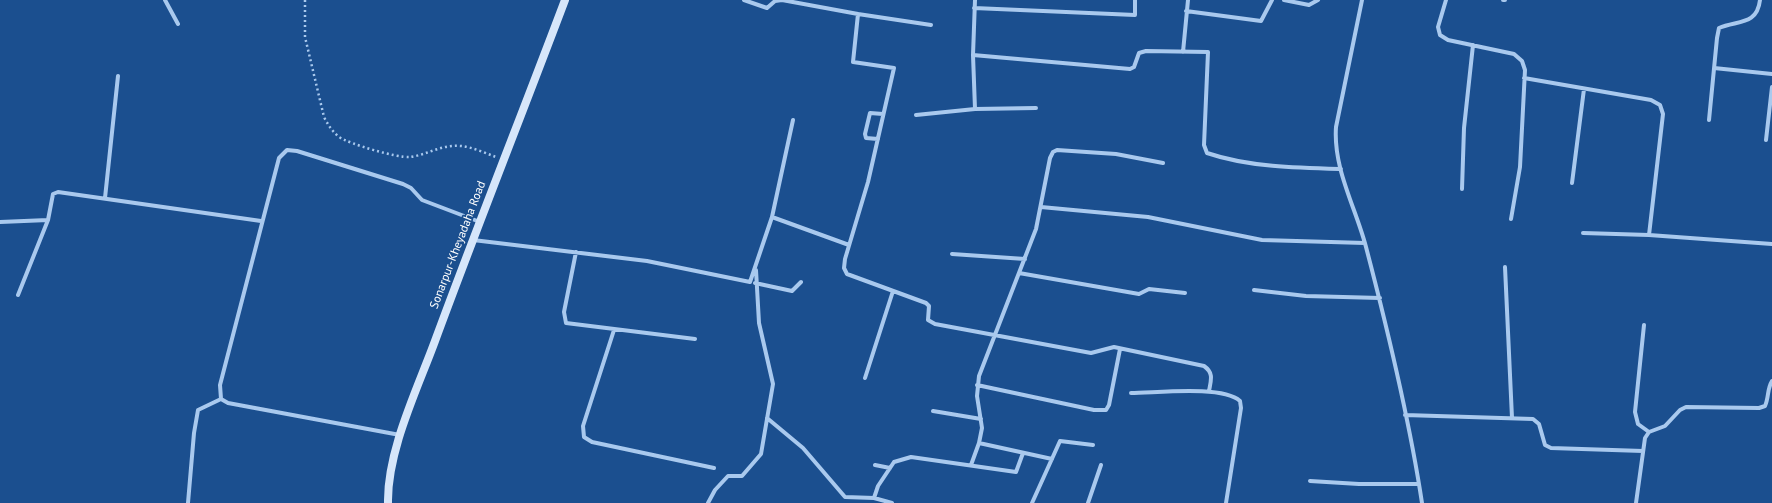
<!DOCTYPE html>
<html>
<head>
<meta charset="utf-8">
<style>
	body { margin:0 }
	canvas { display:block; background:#1b4f8f }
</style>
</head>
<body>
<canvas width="1772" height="503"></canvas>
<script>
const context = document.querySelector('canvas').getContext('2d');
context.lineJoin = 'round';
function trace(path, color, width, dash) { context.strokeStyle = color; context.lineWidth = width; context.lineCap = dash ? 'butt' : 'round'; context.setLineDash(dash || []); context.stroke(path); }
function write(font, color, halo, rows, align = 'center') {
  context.font = font + ' "PT Sans",sans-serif'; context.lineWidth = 3.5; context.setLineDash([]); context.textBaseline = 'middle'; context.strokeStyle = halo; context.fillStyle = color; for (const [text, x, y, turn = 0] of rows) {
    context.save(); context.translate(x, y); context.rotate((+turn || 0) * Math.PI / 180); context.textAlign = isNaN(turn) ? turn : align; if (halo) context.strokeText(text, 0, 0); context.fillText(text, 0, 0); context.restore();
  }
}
const path = new Path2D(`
	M 305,0 L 305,37 L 324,117 C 328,125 332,131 339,137 C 350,144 396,158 410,157 C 427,155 442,144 461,146 C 472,147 485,153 496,157`);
const minor = new Path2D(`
	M 165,0 L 178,24
	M 744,0 L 767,8 L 775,1 L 782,0 L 858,14 L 853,62 L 894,68 L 868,182 L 845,259 L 844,268 L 847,274 L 926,303 L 929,306 L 928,320 L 935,324 L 1091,353 L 1114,347 L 1204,366 C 1214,373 1211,380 1209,391
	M 975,0 L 973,55 L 975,109
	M 1284,0 L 1309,5 L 1318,0
	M 1362,0 L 1336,127 C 1333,169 1356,208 1366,247 C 1388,331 1409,417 1422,503
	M 1446,0 L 1438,27 L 1440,35 L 1448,40 L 1514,54 L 1522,61 L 1525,70 L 1520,167 L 1511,219
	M 1503,0 L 1505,0
	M 974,8 L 1135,15 L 1135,0
	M 1186,11 L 1261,21 L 1272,0
	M 858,14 L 931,25
	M 1183,52 L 1188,0
	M 973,55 L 1130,69 L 1134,67 L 1139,53 L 1146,51 L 1208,52 L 1204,145 L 1207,153 C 1248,167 1298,168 1341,169
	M 1714,68 L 1772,74
	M 1524,78 L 1651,100 L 1660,105 L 1663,114 L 1649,235
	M 916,115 L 975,109 L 1036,108
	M 1709,120 L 1717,38 L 1719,28 C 1737,20 1757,26 1760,0
	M 878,139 L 866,138 L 865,134 L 870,113 L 883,114
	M 1766,140 L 1772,87
	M 1572,183 L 1584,89
	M 1462,189 L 1464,128 L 1473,45
	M 105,198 L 118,76
	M 1041,207 L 1148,217 L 1262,240 L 1365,243
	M 772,217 L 849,245
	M 0,222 L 48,220
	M 1583,233 L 1649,235 L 1772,244
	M 473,240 L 647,261 L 750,282 L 772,217 L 793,120
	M 576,252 L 564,312 L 566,323 L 695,339
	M 952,254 L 1025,259
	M 1505,267 L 1512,418
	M 1019,273 L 1139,294 L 1149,289 L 1185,293
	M 755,283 L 792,291 L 801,282
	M 1254,290 L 1306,296 L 1380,298
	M 18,295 L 48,220 L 53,194 L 58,192 L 261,221
	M 1644,325 L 1635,412 L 1638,424 L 1649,432
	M 614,330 L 583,426 L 584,437 L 592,442 L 714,468
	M 865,378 L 893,291
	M 977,385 L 1094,410 L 1106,410 L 1109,405 L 1120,349
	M 1131,393 C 1156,393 1222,385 1240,401 L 1241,408 L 1226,503
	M 933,411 L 981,419
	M 1405,415 L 1533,419 L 1539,424 L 1545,445 L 1551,448 L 1643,451
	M 767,418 L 803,448 L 845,497 L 874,498
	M 400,435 L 228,403 L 221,399 L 220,385 L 279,158 L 287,150 L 297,151 L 403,184 L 411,188 L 422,200 L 480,222
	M 979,443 L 982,428 L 977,396 L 979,376 L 1036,229 L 1050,158 L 1053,152 L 1057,150 L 1116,154 L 1163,163
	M 875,465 L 890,468
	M 971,465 L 979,443 L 1052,459
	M 1310,481 L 1359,484 L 1419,484
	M 188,503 L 194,433 L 198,410 L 221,399
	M 708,503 L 715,490 L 728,476 L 742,476 L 761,454 L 773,384 L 759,323 L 756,270
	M 892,503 L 874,498 L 878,486 L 894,462 L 911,457 L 1016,472 L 1023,453
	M 1032,503 L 1060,441 L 1093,445
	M 1088,503 L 1101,465
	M 1636,503 L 1645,438 L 1649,432 L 1665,426 L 1680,410 L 1686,407 L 1759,408 L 1765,406 C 1769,397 1767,389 1772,381`);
const secondary = new Path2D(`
	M 388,503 C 387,451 417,390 435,341 C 477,227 522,114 565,0`);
const streetNames = [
	["Sonarpur-Kheyadaha Road",458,245,-69]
];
trace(path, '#a9c9ee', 2.5, [2, 3]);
trace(minor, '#a9c9ee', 4);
trace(secondary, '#d6e6fa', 8);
write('12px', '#fff', '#1b4f8f', streetNames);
</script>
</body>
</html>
